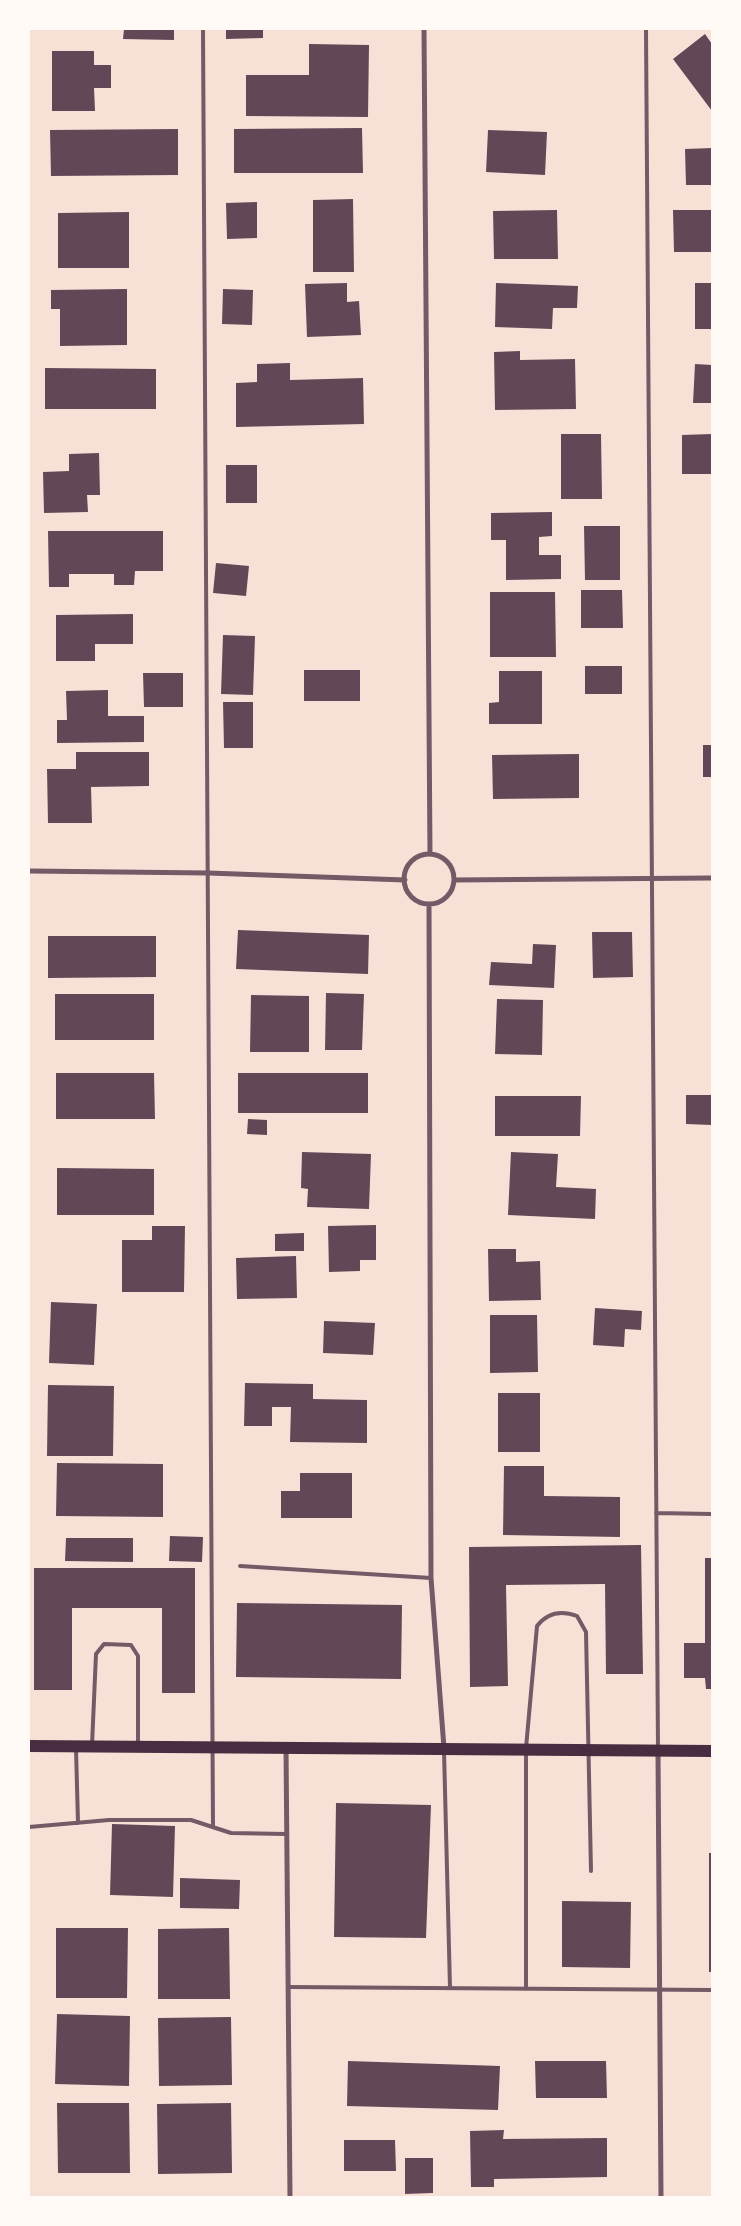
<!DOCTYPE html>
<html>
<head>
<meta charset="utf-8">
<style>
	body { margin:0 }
	#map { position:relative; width:741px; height:2226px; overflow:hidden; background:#f7e1d7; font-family:Signika,sans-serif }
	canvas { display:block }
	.frame { position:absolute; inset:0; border:30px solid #fffaf5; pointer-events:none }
</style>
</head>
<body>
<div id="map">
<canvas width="741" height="2226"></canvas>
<div class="frame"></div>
</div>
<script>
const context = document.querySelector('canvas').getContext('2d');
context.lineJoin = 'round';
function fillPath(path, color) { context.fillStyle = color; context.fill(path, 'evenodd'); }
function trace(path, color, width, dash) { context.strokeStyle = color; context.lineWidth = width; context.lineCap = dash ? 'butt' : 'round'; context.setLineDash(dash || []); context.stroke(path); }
const building = new Path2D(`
	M 124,29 L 174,29 L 174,40 L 123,39 Z
	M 226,29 L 263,29 L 263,38 L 226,39 Z
	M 705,34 L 712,44 L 712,111 L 673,59 Z
	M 309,44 L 369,45 L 368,117 L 246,116 L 246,75 L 309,75 Z
	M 52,51 L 94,51 L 94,65 L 111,65 L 111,88 L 94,88 L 95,111 L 52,111 Z
	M 362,128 L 363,173 L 234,173 L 234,129 Z
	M 178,129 L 178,175 L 51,176 L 50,130 Z
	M 488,130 L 547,132 L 545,175 L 486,172 Z
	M 712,148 L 712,185 L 686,185 L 685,149 Z
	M 353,199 L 354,272 L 313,272 L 313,200 Z
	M 257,202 L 257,238 L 227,239 L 226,203 Z
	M 557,210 L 558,259 L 494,259 L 493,211 Z
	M 673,210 L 712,210 L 712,252 L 674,252 Z
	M 129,212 L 129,268 L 58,268 L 58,213 Z
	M 347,283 L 347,302 L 359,301 L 361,335 L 307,337 L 305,284 Z
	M 496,283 L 578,286 L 577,308 L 553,308 L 552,329 L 495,327 Z
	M 695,283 L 712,283 L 712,329 L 695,329 Z
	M 127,289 L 127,345 L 60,346 L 60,309 L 51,309 L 51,290 Z
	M 223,289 L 253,290 L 252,325 L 222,324 Z
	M 520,351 L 520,360 L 575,359 L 576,409 L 495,410 L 494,352 Z
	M 290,363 L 290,380 L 363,378 L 364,424 L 236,427 L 236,383 L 257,382 L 257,364 Z
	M 695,364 L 712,365 L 712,403 L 693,403 Z
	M 45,368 L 156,369 L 156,409 L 45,409 Z
	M 561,434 L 601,434 L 602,499 L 561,499 Z
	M 712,434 L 712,474 L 682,474 L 682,435 Z
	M 99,453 L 100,495 L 87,495 L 88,512 L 44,513 L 43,472 L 69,471 L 69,454 Z
	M 226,465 L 257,465 L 257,503 L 226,503 Z
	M 552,512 L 552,536 L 539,537 L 539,555 L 561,555 L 561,579 L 506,580 L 506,540 L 491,540 L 491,513 Z
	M 584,526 L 620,526 L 620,580 L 585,580 Z
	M 48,531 L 163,531 L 163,571 L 135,571 L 134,585 L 114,585 L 114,574 L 69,574 L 69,587 L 49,587 Z
	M 216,563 L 249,566 L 246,596 L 213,593 Z
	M 581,590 L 622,590 L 623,628 L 581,628 Z
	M 490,592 L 555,592 L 556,657 L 490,657 Z
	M 133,614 L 133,644 L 95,644 L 95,661 L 56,661 L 56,615 Z
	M 223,635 L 255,636 L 253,695 L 221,694 Z
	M 585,666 L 622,666 L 622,694 L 585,694 Z
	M 304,670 L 360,670 L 360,701 L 304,701 Z
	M 499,671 L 542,671 L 542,724 L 489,724 L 489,703 L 499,702 Z
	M 143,673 L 183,673 L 183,707 L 144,707 Z
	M 108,690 L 108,716 L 144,716 L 144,742 L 57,743 L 57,720 L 67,720 L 66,691 Z
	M 223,702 L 253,702 L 253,748 L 224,748 Z
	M 703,745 L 712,745 L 712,777 L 703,777 Z
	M 76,752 L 149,752 L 149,786 L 91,787 L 92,823 L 48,823 L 47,769 L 76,769 Z
	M 579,754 L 579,798 L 493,799 L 492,755 Z
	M 238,930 L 369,935 L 368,974 L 236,969 Z
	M 592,932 L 632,932 L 633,977 L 593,978 Z
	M 48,936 L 156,936 L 156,977 L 48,978 Z
	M 533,944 L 556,945 L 554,988 L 489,985 L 491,962 L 532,964 Z
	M 326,993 L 364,994 L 362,1050 L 325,1050 Z
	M 55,994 L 154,994 L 154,1040 L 55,1040 Z
	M 251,995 L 309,996 L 309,1052 L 250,1052 Z
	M 497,999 L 543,1000 L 542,1055 L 495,1054 Z
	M 56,1073 L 154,1073 L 155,1119 L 56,1119 Z
	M 238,1073 L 368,1073 L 368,1113 L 238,1113 Z
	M 686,1095 L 712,1095 L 712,1125 L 686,1124 Z
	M 495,1096 L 581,1096 L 580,1136 L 495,1136 Z
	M 248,1119 L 267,1120 L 267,1135 L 247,1134 Z
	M 302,1152 L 371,1154 L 369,1209 L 307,1207 L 308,1189 L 301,1188 Z
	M 511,1152 L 558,1154 L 556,1187 L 596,1189 L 595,1219 L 508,1215 Z
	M 57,1168 L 154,1169 L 154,1215 L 57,1215 Z
	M 376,1225 L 376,1260 L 360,1260 L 360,1271 L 329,1272 L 328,1226 Z
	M 152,1226 L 185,1226 L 184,1292 L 122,1292 L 122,1240 L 152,1240 Z
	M 304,1233 L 304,1251 L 275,1251 L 275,1234 Z
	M 488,1249 L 516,1249 L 516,1262 L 540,1261 L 541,1300 L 489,1301 Z
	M 296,1256 L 297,1298 L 237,1299 L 236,1258 Z
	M 51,1302 L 97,1304 L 94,1365 L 49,1363 Z
	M 595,1308 L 642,1311 L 641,1330 L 625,1329 L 624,1347 L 593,1345 Z
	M 490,1315 L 537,1315 L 538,1372 L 490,1373 Z
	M 324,1321 L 375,1323 L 373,1355 L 323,1353 Z
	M 245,1383 L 313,1384 L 313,1399 L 367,1400 L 367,1443 L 290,1442 L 291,1407 L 272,1407 L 272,1426 L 244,1426 Z
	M 48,1385 L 114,1386 L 113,1456 L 47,1456 Z
	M 498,1393 L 540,1393 L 540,1452 L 498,1452 Z
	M 57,1463 L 163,1464 L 163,1517 L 56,1516 Z
	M 504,1466 L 544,1466 L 544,1496 L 620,1497 L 620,1537 L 503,1535 Z
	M 300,1473 L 352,1473 L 352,1518 L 281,1518 L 281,1491 L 300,1491 Z
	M 170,1536 L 203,1537 L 202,1562 L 169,1561 Z
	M 66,1538 L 133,1538 L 133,1562 L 65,1561 Z
	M 641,1545 L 643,1674 L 606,1674 L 605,1584 L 506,1585 L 508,1686 L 470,1687 L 469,1547 Z
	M 705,1558 L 712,1558 L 712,1689 L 706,1689 L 705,1678 L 684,1678 L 684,1643 L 705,1643 Z
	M 34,1568 L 195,1568 L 195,1693 L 162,1693 L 162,1608 L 72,1608 L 72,1690 L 34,1690 Z
	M 237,1603 L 402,1605 L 401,1679 L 236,1677 Z
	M 336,1803 L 431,1805 L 426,1938 L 334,1937 Z
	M 112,1824 L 175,1826 L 173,1897 L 110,1895 Z
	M 709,1853 L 712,1853 L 712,1972 L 709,1972 Z
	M 180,1878 L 240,1880 L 239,1909 L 180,1908 Z
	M 562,1901 L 631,1902 L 630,1968 L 562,1967 Z
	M 56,1928 L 128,1928 L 127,1998 L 56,1998 Z
	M 229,1928 L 230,1999 L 158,1999 L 158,1929 Z
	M 57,2014 L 130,2016 L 129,2086 L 55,2084 Z
	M 231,2017 L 232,2085 L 159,2086 L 158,2018 Z
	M 348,2061 L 500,2066 L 498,2110 L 347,2106 Z
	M 535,2061 L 606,2061 L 607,2098 L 536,2098 Z
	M 57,2103 L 129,2103 L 130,2173 L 58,2173 Z
	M 231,2103 L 232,2173 L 158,2174 L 157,2104 Z
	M 504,2130 L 503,2139 L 607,2138 L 607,2177 L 494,2179 L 494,2187 L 471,2187 L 470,2131 Z
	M 344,2140 L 395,2140 L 396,2171 L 344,2171 Z
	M 405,2158 L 433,2158 L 433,2193 L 405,2194 Z`);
const service = new Path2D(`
	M 203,29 L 213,1827
	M 646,29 L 658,1749
	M 656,1513 L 712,1514
	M 240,1566 L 431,1578
	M 92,1745 L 96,1654 L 104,1644 L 131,1645 L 138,1656 L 138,1744
	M 76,1749 L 78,1823
	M 444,1751 L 450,1988
	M 29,1827 L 109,1820 L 191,1820 L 231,1833 L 286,1834
	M 288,1987 L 712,1990
	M 526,1989 L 526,1748 L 537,1626 C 547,1613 561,1610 577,1616 L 586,1632 L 591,1871`);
const minor = new Path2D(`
	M 424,29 L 430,854
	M404 879a25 25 0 1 1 50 0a25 25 0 1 1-50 0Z
	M 29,871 L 208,873 L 405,880
	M 454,880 L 712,878
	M 429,904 L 431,1578 L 444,1748
	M 286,1748 L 290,2197
	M 658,1751 L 661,2197`);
const primary = new Path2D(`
	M 29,1746 L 712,1751`);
fillPath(building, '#644757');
trace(service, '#755966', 4);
trace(minor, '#755966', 5);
trace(primary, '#4a2c40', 12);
</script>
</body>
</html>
